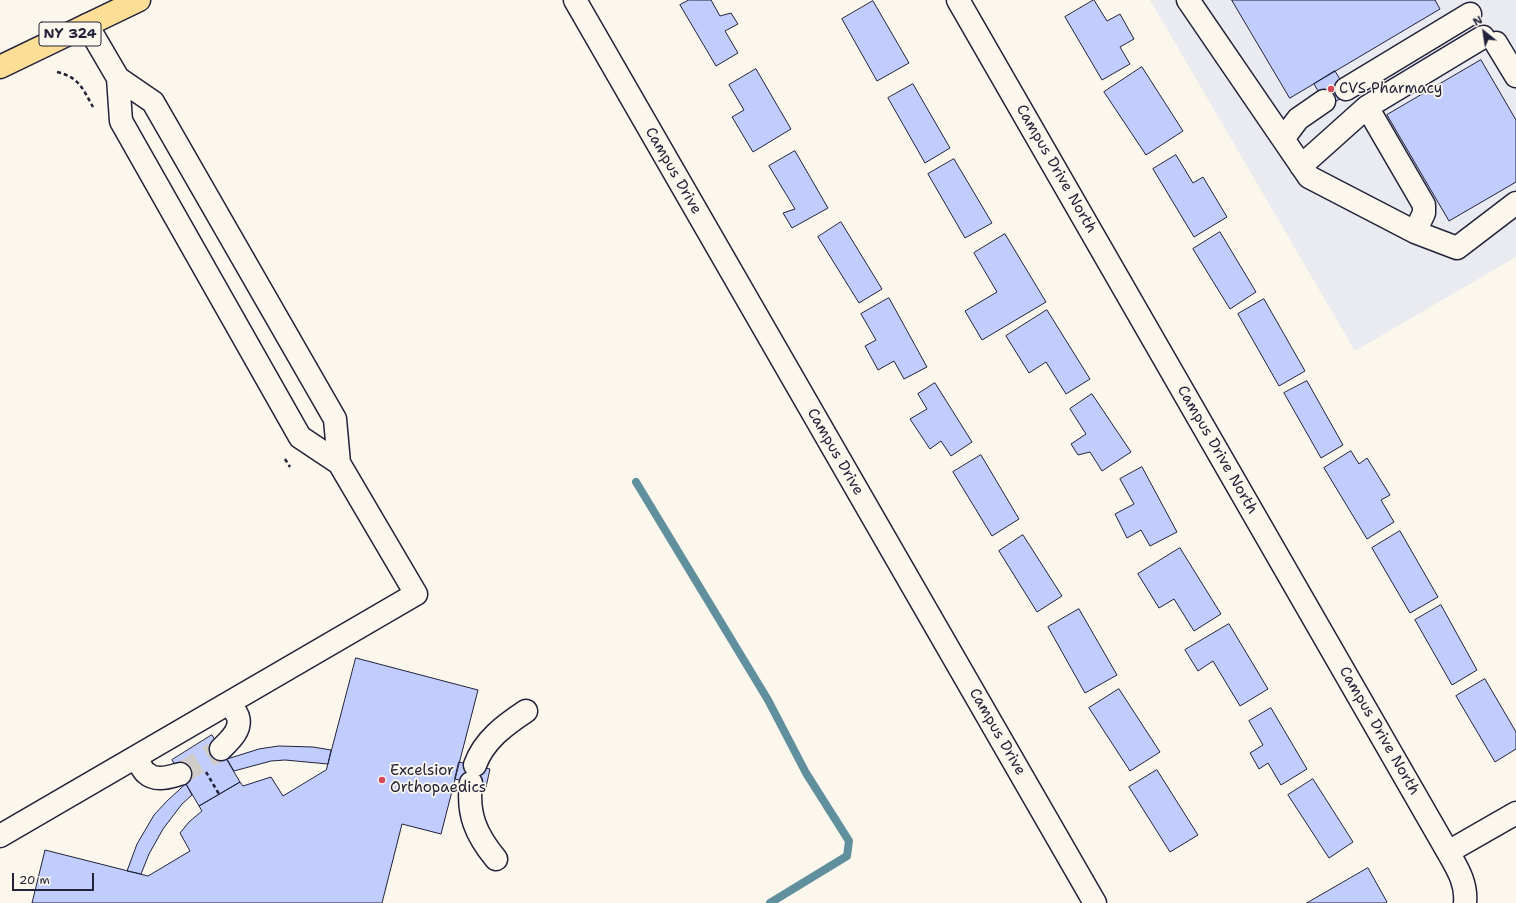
<!DOCTYPE html>
<html>
<head>
<meta charset="utf-8">
<style>
	body { margin:0 }
	#map { position:relative; width:1516px; height:903px; overflow:hidden; background:#fbf7ec; font-family:"Shantell Sans",sans-serif }
	canvas { display:block }
	.north { position:absolute; left:1464px; top:12px; width:40px; height:40px; -webkit-text-stroke:3px #fbf7ec; paint-order:stroke; rotate:330deg; font-size:11px; font-weight:700; line-height:16px; text-align:center; color:#22223b }
	.north::after { content:''; display:block; margin:auto; width:14px; height:18px; background:#22223b; clip-path:polygon(50% 0,100% 100%,50% 72%,0 100%) }
	.scale { position:absolute; left:12px; top:873px; width:82px; height:18px; box-sizing:border-box; border:2px solid #22223b; border-top:0; padding-left:5px; font-size:12px; line-height:14px; white-space:nowrap; color:#22223b; -webkit-text-stroke:3px #fbf7ec; paint-order:stroke }
</style>
</head>
<body>
<div id="map">
<canvas width="1516" height="903"></canvas>
<div class="north">N</div>
<div class="scale">20 m</div>
</div>
<script>
const context = document.querySelector('canvas').getContext('2d');
context.lineJoin = 'round';
function fillPath(path, color) { context.fillStyle = color; context.fill(path, 'evenodd'); }
function trace(path, color, width, dash) { context.strokeStyle = color; context.lineWidth = width; context.lineCap = dash ? 'butt' : 'round'; context.setLineDash(dash || []); context.stroke(path); }
function write(font, color, halo, rows, align = 'center') {
  context.font = font + ' "Shantell Sans",sans-serif'; context.lineWidth = 3.5; context.setLineDash([]); context.textBaseline = 'middle'; context.strokeStyle = halo; context.fillStyle = color; for (const [text, x, y, turn = 0] of rows) {
    context.save(); context.translate(x, y); context.rotate((+turn || 0) * Math.PI / 180); context.textAlign = isNaN(turn) ? turn : align; if (halo) context.strokeText(text, 0, 0); context.fillText(text, 0, 0); context.restore();
  }
}
const built = new Path2D(`
	M 1150,0 L 1516,0 L 1516,257 L 1355,351 Z`);
const stream = new Path2D(`
	M 636,482 L 768,700 L 806,773 L 849,841 L 847,856 L 770,903`);
const building = new Path2D(`
	M 689,0 L 711,0 L 720,16 L 731,13 L 738,24 L 725,31 L 738,53 L 716,66 L 680,5 Z
	M 1094,0 L 1107,21 L 1120,14 L 1134,39 L 1120,47 L 1130,64 L 1102,80 L 1065,17 Z
	M 1232,0 L 1435,0 L 1440,9 L 1290,98 Z
	M 873,1 L 909,63 L 877,81 L 842,19 Z
	M 1481,60 L 1516,120 L 1516,182 L 1449,221 L 1387,115 Z
	M 1142,67 L 1183,131 L 1146,155 L 1104,92 Z
	M 756,69 L 791,129 L 753,152 L 732,117 L 744,110 L 729,85 Z
	M 1335,71 L 1349,94 L 1327,106 L 1314,84 Z
	M 913,84 L 950,148 L 925,163 L 888,98 Z
	M 795,151 L 828,208 L 792,228 L 783,213 L 795,209 L 769,166 Z
	M 1176,155 L 1193,183 L 1203,177 L 1227,217 L 1194,237 L 1153,169 Z
	M 954,159 L 992,223 L 965,238 L 928,174 Z
	M 841,222 L 882,289 L 859,303 L 818,237 Z
	M 1220,232 L 1256,292 L 1230,309 L 1193,249 Z
	M 1005,234 L 1046,302 L 982,340 L 965,311 L 997,292 L 974,253 Z
	M 889,298 L 927,367 L 904,379 L 894,361 L 878,370 L 865,346 L 876,340 L 861,314 Z
	M 1264,299 L 1305,371 L 1279,386 L 1238,314 Z
	M 1047,310 L 1090,379 L 1066,394 L 1046,362 L 1029,373 L 1006,336 Z
	M 1307,381 L 1343,445 L 1321,458 L 1284,393 Z
	M 935,383 L 972,442 L 951,456 L 941,441 L 930,449 L 910,419 L 927,409 L 918,394 Z
	M 1092,394 L 1131,452 L 1102,471 L 1090,452 L 1078,455 L 1071,444 L 1086,434 L 1070,409 Z
	M 1351,451 L 1359,464 L 1367,458 L 1390,495 L 1381,500 L 1394,522 L 1367,539 L 1324,468 Z
	M 981,455 L 1019,519 L 992,536 L 953,472 Z
	M 1142,467 L 1177,532 L 1150,546 L 1141,530 L 1127,538 L 1115,514 L 1134,504 L 1120,479 Z
	M 1400,531 L 1438,597 L 1410,613 L 1372,548 Z
	M 1023,535 L 1062,596 L 1037,612 L 999,551 Z
	M 1180,548 L 1221,614 L 1194,631 L 1174,599 L 1159,608 L 1138,574 Z
	M 1441,605 L 1477,670 L 1452,685 L 1415,620 Z
	M 1079,609 L 1117,675 L 1085,693 L 1048,627 Z
	M 1229,624 L 1268,689 L 1240,706 L 1213,661 L 1198,671 L 1185,650 Z
	M 356,658 L 478,690 L 441,834 L 402,824 L 382,903 L 32,903 L 45,850 L 148,876 L 190,851 L 180,833 L 189,822 L 202,811 L 199,806 L 240,782 L 243,786 L 271,777 L 283,796 L 326,770 Z
	M 1485,679 L 1516,732 L 1516,749 L 1495,762 L 1456,696 Z
	M 1119,689 L 1160,752 L 1130,771 L 1089,708 Z
	M 1271,708 L 1307,769 L 1281,785 L 1268,763 L 1259,769 L 1250,753 L 1263,745 L 1249,721 Z
	M 212,735 L 240,782 L 199,806 L 172,760 Z
	M 279,746 L 313,747 L 331,750 L 328,764 L 285,760 L 271,761 L 234,771 L 227,759 L 259,749 Z
	M 459,762 L 490,769 L 486,787 L 455,779 Z
	M 1157,770 L 1198,835 L 1170,852 L 1129,787 Z
	M 1313,779 L 1353,842 L 1329,858 L 1288,795 Z
	M 186,784 L 192,795 L 182,804 L 163,829 L 149,854 L 141,874 L 127,871 L 137,844 L 154,815 L 166,802 Z
	M 1368,868 L 1387,902 L 1386,903 L 1307,903 Z`);
const minorTunnel = new Path2D(`
	M 180,774 L 221,749`);
const path = new Path2D(`
	M 57,72 C 79,77 83,89 93,107
	M 285,459 L 290,467
	M 206,772 L 219,794`);
const minor = new Path2D(`
	M 575,0 L 1095,903
	M 958,0 L 1448,852 C 1457,868 1467,883 1465,903
	M 1188,0 L 1309,177 L 1415,232 L 1457,248 L 1516,203
	M 87,25 L 118,78
	M 1496,43 L 1516,76
	M 1346,89 L 1470,14
	M 1367,107 L 1424,205 L 1424,213 L 1415,232
	M 1283,139 L 1298,119 L 1324,101
	M 1301,166 L 1367,107 L 1483,37
	M 221,749 C 229,741 242,730 238,717 C 236,712 232,707 230,703
	M 136,757 C 139,762 142,770 146,773 C 156,782 169,777 180,774
	M 475,765 C 484,740 505,725 526,711
	M 471,783 C 467,814 476,835 496,859
	M 0,836 L 416,594 L 339,463 L 300,437 L 121,121 L 118,78 L 153,102 L 335,419 L 339,463
	M 1448,852 L 1516,813`);
const major = new Path2D(`
	M 0,67 L 139,0`);
const markers = [
	[1331,89,4,"#d1495b"],
	[382,780,4,"#d1495b"]
];
const shields = [
	[70,34,62]
];
const shieldNames = [
	["NY 324",70,34]
];
const poiNames = [
	["CVS Pharmacy",1339,89],
	["Excelsior",390,771],
	["Orthopaedics",390,788]
];
const streetNames = [
	["Campus Drive North",1056,169,60],
	["Campus Drive",673,171,60],
	["Campus Drive North",1217,450,60],
	["Campus Drive",835,452,60],
	["Campus Drive North",1379,731,60],
	["Campus Drive",997,732,60]
];
fillPath(built, '#eaeaf1');
trace(stream, '#60909d', 8);
fillPath(building, '#c1cdfe');
trace(building, '#22223b', 1);
trace(minorTunnel, '#d0ccc9', 22, [22, 11]);
trace(minor, '#22223b', 25);
trace(major, '#22223b', 25);
trace(path, '#22223b', 2.5, [4, 3]);
trace(minor, '#fbf7ec', 22);
trace(major, '#fcde96', 22);
for (const [x, y, r, color] of markers) { const dot = new Path2D(); dot.arc(x, y, r, 0, 2 * Math.PI); context.fillStyle = color; context.fill(dot); trace(dot, '#fbf7ec', 1.5); }
for (const [x, y, w] of shields) { const box = new Path2D(); box.roundRect(x - w / 2, y - 12, w, 24, 3); context.fillStyle = '#fbf7ec'; context.fill(box); trace(box, '#22223b', 1); }
write('bold 14px', '#22223b', null, shieldNames);
write('15px', '#22223b', '#fbf7ec', poiNames, 'left');
write('15px', '#22223b', '#fbf7ec', streetNames);
</script>
</body>
</html>
